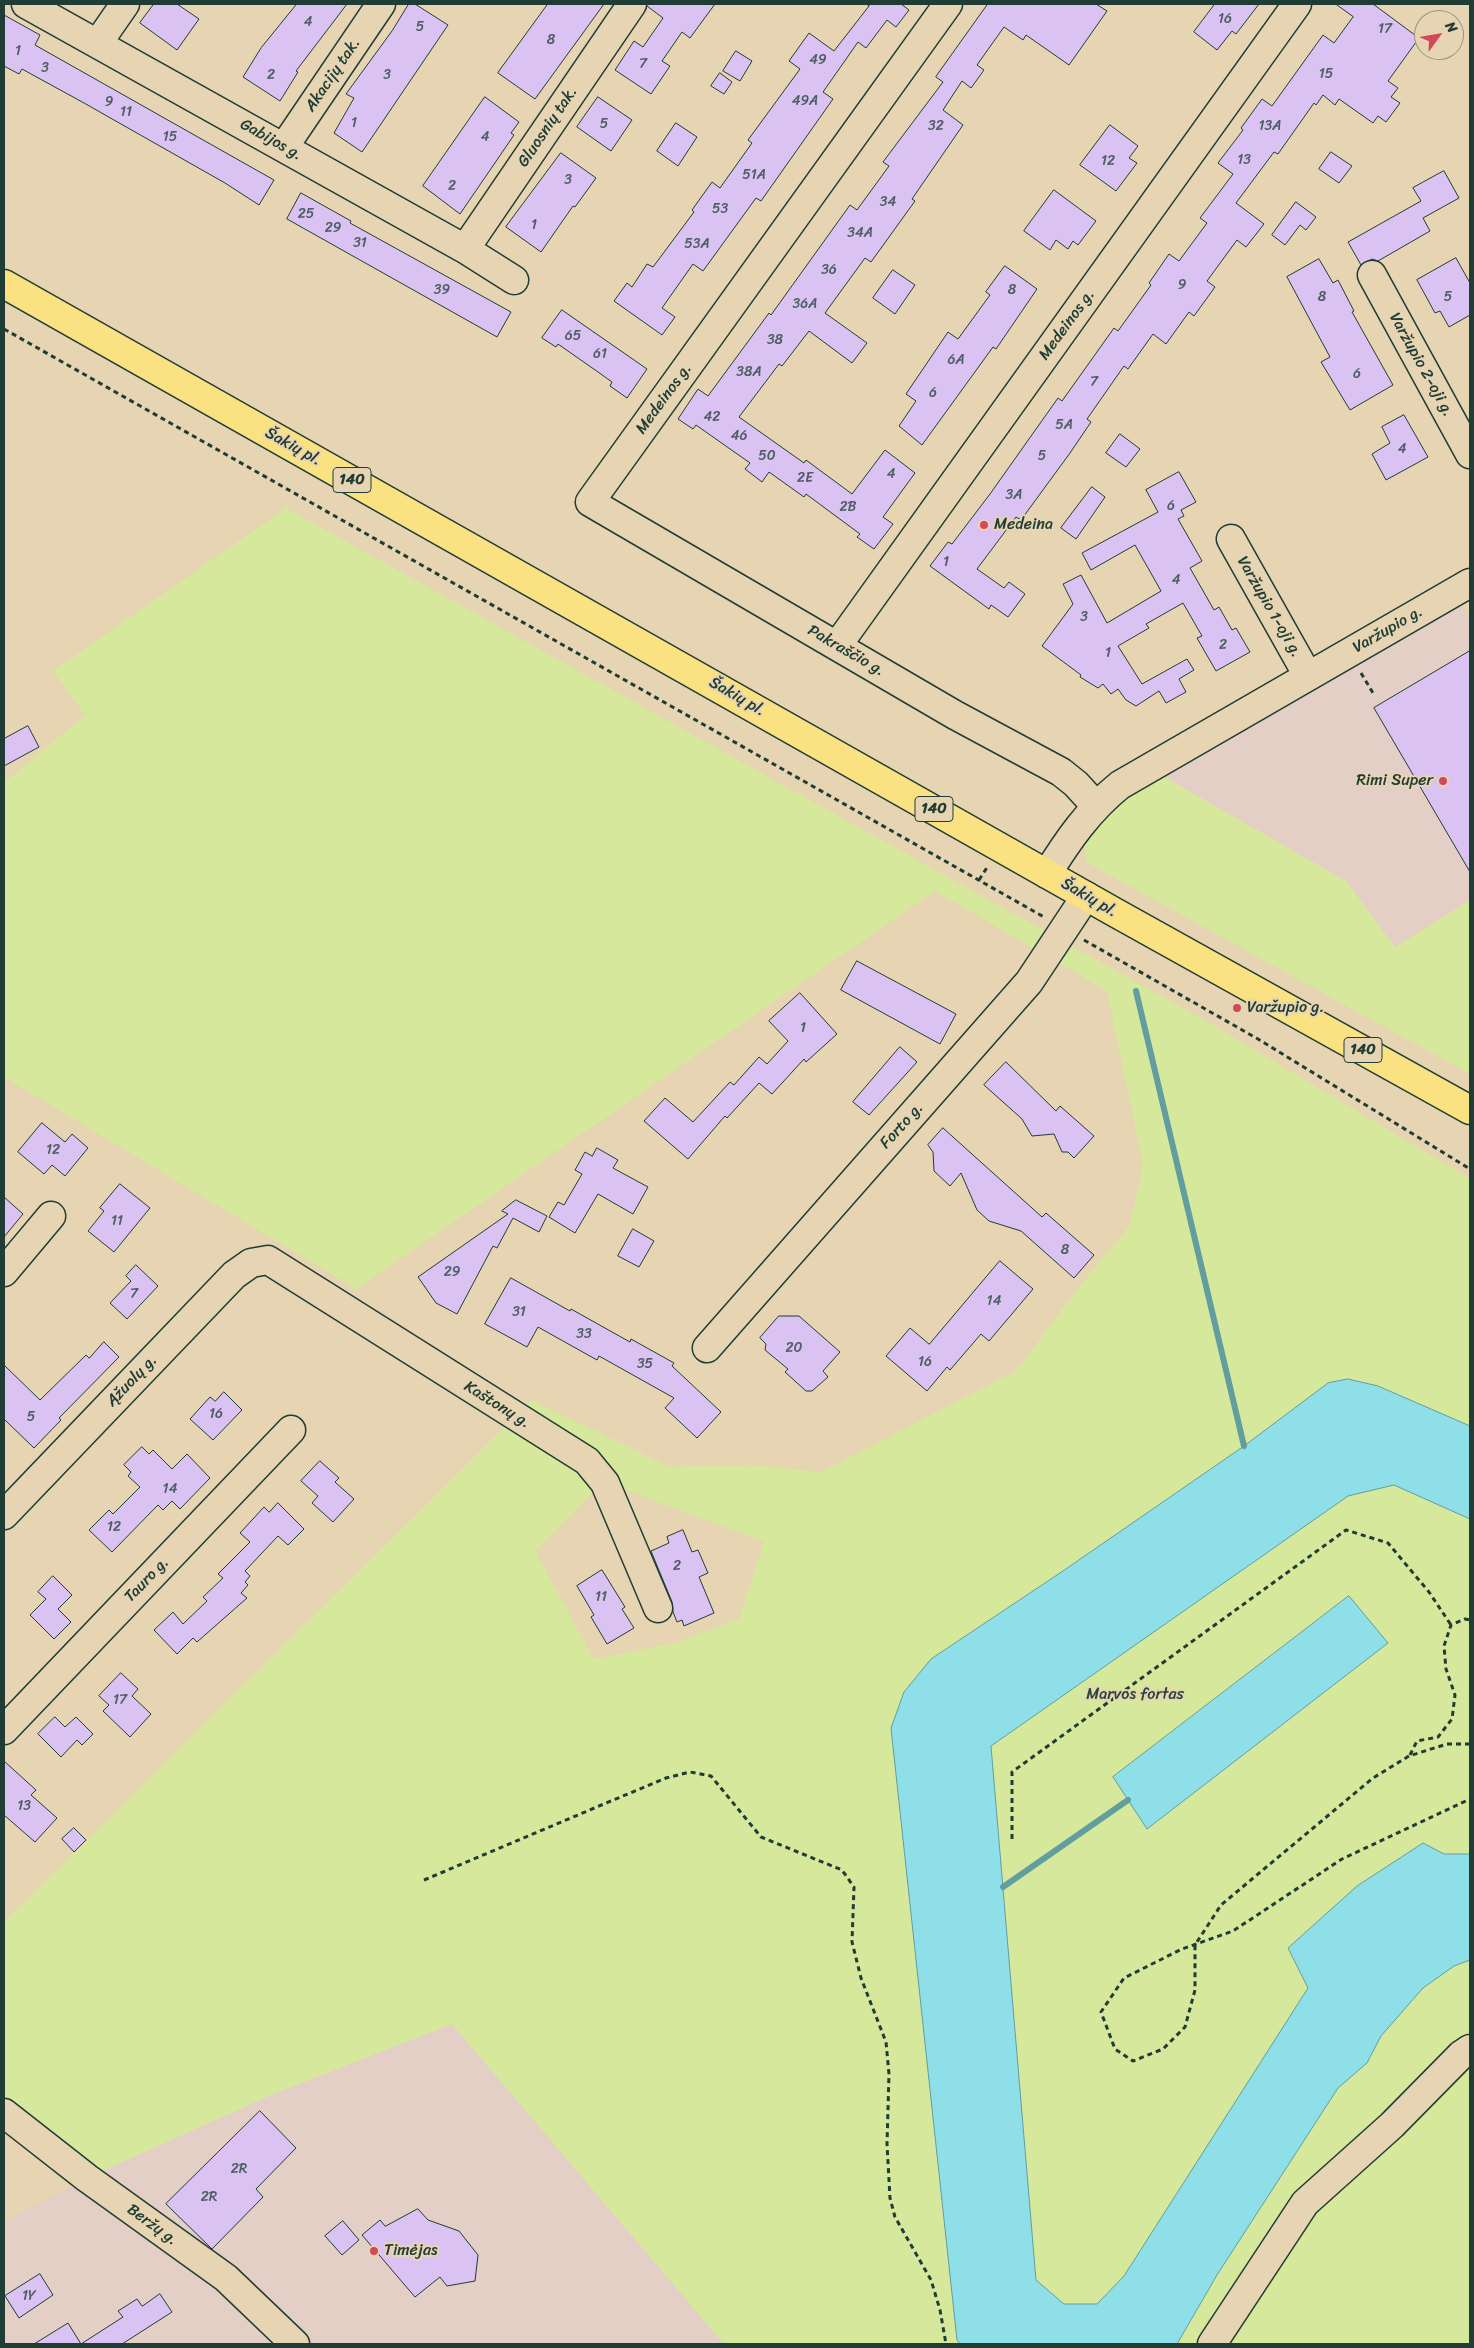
<!DOCTYPE html>
<html>
<head>
<meta charset="utf-8">
<style>
	body { margin:0 }
	#map { position:relative; width:1474px; height:2348px; overflow:hidden; background:#e7d4b2; font-family:Sriracha,sans-serif }
	canvas { display:block }
	.frame { position:absolute; inset:0; border:5px solid #1f3d34; pointer-events:none }
	.north { position:absolute; left:1414px; top:10px; width:50px; height:50px; box-sizing:border-box; background:#e7d4b2; border:1px solid #979880; border-radius:50%; rotate:58deg; font-size:14px; font-weight:700; line-height:20px; text-align:center; color:#1f3d34 }
	.north::after { content:''; display:block; margin:auto; width:18px; height:22px; background:#d1495b; clip-path:polygon(50% 0,100% 100%,50% 72%,0 100%) }
</style>
</head>
<body>
<div id="map">
<canvas width="1474" height="2348"></canvas>
<div class="frame"></div>
<div class="north">N</div>
</div>
<script>
const context = document.querySelector('canvas').getContext('2d');
context.lineJoin = 'round';
function fillPath(path, color) { context.fillStyle = color; context.fill(path, 'evenodd'); }
function trace(path, color, width, dash) { context.strokeStyle = color; context.lineWidth = width; context.lineCap = dash ? 'butt' : 'round'; context.setLineDash(dash || []); context.stroke(path); }
function write(font, color, halo, rows, align = 'center') {
  context.font = font + ' Sriracha,sans-serif'; context.lineWidth = 4; context.setLineDash([]); context.textBaseline = 'middle'; context.strokeStyle = halo; context.fillStyle = color; for (const [text, x, y, turn = 0] of rows) {
    context.save(); context.translate(x, y); context.rotate((+turn || 0) * Math.PI / 180); context.textAlign = isNaN(turn) ? turn : align; if (halo) context.strokeText(text, 0, 0); context.fillText(text, 0, 0); context.restore();
  }
}
const built = new Path2D(`
	M 1458,599 L 1470,620 L 1470,900 L 1395,947 L 1346,881 L 1161,775 Z
	M 452,2024 L 724,2344 L 4,2344 L 4,2222 L 87,2178 L 271,2095 Z`);
const green = new Path2D(`
	M 286,508 L 1201,1018 L 1470,1179 L 1470,2344 L 724,2344 L 452,2024 L 271,2095 L 87,2178 L 4,2113 L 4,1922 L 532,1400 L 670,1467 L 751,1465 L 821,1472 L 1016,1371 L 1074,1293 L 1130,1225 L 1143,1164 L 1107,991 L 935,891 L 356,1289 L 4,1077 L 4,783 L 85,715 L 53,671 ZM 604,1481 L 764,1542 L 739,1618 L 675,1643 L 594,1659 L 535,1551 Z
	M 1161,775 L 1346,881 L 1395,947 L 1470,900 L 1470,1074 L 1086,862 L 1084,844 L 1093,828 L 1134,788 Z`);
const water = new Path2D(`
	M 1348,1379 L 1378,1386 L 1470,1426 L 1470,1519 L 1394,1485 L 1348,1496 L 991,1746 L 1036,2280 L 1064,2304 L 1097,2304 L 1124,2276 L 1308,1988 L 1288,1948 L 1357,1886 L 1423,1843 L 1444,1854 L 1470,1854 L 1470,1960 L 1454,1966 L 1423,1988 L 1381,2036 L 1367,2063 L 1338,2088 L 1217,2275 L 1177,2344 L 960,2344 L 957,2340 L 891,1728 L 904,1692 L 931,1659 L 1060,1573 L 1244,1446 L 1328,1383 Z
	M 1349,1596 L 1388,1643 L 1147,1829 L 1113,1777 Z`);
const stream = new Path2D(`
	M 1136,991 L 1244,1446
	M 1003,1887 L 1128,1800`);
const building = new Path2D(`
	M 154,4 L 177,4 L 199,19 L 177,50 L 140,23 Z
	M 297,4 L 347,4 L 296,71 L 298,72 L 280,101 L 243,77 L 261,48 Z
	M 409,4 L 415,4 L 448,25 L 362,152 L 334,133 L 354,98 L 346,94 L 392,31 Z
	M 548,4 L 604,4 L 535,99 L 498,73 Z
	M 647,4 L 715,4 L 690,38 L 682,32 L 662,61 L 670,66 L 651,94 L 615,70 L 634,41 L 643,47 L 663,18 L 647,6 Z
	M 866,4 L 901,4 L 909,10 L 896,27 L 887,20 L 866,48 L 858,42 L 823,92 L 833,99 L 761,201 L 756,198 L 703,271 L 693,264 L 662,308 L 675,317 L 662,335 L 614,301 L 627,283 L 632,287 L 647,264 L 653,267 L 694,212 L 692,210 L 712,182 L 720,188 L 752,143 L 748,140 L 800,69 L 789,61 L 809,33 L 834,51 L 869,6 Z
	M 988,4 L 1096,4 L 1107,11 L 1069,65 L 1026,35 L 1023,40 L 1004,27 L 977,65 L 984,70 L 971,88 L 962,81 L 943,110 L 963,125 L 912,199 L 915,201 L 871,262 L 865,258 L 825,313 L 867,343 L 852,363 L 809,331 L 782,366 L 779,364 L 739,417 L 804,463 L 806,460 L 852,494 L 885,450 L 915,473 L 883,517 L 893,524 L 874,549 L 857,537 L 860,534 L 806,494 L 804,497 L 769,472 L 762,482 L 745,469 L 750,463 L 696,425 L 693,429 L 678,419 L 698,389 L 708,396 L 769,313 L 771,315 L 850,205 L 857,210 L 889,166 L 883,162 L 943,82 L 936,77 Z
	M 1215,4 L 1259,4 L 1236,34 L 1232,31 L 1217,50 L 1194,32 Z
	M 1336,4 L 1373,4 L 1419,38 L 1388,81 L 1398,88 L 1391,97 L 1400,103 L 1386,122 L 1378,116 L 1373,123 L 1339,99 L 1335,105 L 1323,95 L 1316,105 L 1314,103 L 1278,154 L 1274,152 L 1236,203 L 1264,224 L 1246,247 L 1237,240 L 1207,281 L 1215,287 L 1194,316 L 1189,312 L 1166,344 L 1153,334 L 1128,369 L 1124,366 L 1087,419 L 1091,422 L 1070,453 L 1021,520 L 1016,517 L 977,569 L 1004,588 L 1009,582 L 1025,594 L 1008,617 L 991,605 L 989,609 L 930,566 L 948,542 L 952,544 L 990,494 L 1058,398 L 1062,401 L 1114,328 L 1118,331 L 1151,285 L 1149,283 L 1169,254 L 1179,261 L 1207,223 L 1200,218 L 1233,174 L 1218,163 L 1243,130 L 1241,128 L 1262,99 L 1272,106 L 1323,35 L 1334,43 L 1353,17 Z
	M 4,15 L 40,35 L 35,45 L 274,180 L 259,205 L 225,183 L 84,103 L 22,69 L 19,74 L 4,66 Z
	M 736,51 L 752,61 L 740,81 L 723,71 Z
	M 720,73 L 732,82 L 724,94 L 711,86 Z
	M 485,97 L 519,122 L 511,133 L 514,135 L 460,214 L 423,186 Z
	M 598,97 L 632,120 L 611,151 L 577,127 Z
	M 676,123 L 697,137 L 678,166 L 657,151 Z
	M 1110,125 L 1138,146 L 1129,158 L 1137,163 L 1116,191 L 1080,165 Z
	M 1331,152 L 1352,166 L 1339,183 L 1319,169 Z
	M 561,153 L 596,178 L 575,207 L 573,206 L 541,252 L 506,227 Z
	M 1444,171 L 1459,198 L 1423,218 L 1430,231 L 1378,261 L 1372,259 L 1361,265 L 1348,242 L 1421,201 L 1413,188 Z
	M 1054,190 L 1096,221 L 1078,245 L 1073,241 L 1068,249 L 1056,240 L 1050,250 L 1024,231 Z
	M 301,193 L 351,221 L 350,223 L 511,312 L 497,337 L 287,219 Z
	M 1296,202 L 1316,217 L 1306,230 L 1300,225 L 1285,245 L 1272,235 Z
	M 1456,258 L 1470,283 L 1470,315 L 1449,327 L 1440,311 L 1435,313 L 1417,280 Z
	M 1319,259 L 1333,283 L 1338,280 L 1354,311 L 1352,312 L 1393,385 L 1350,410 L 1321,362 L 1330,357 L 1287,277 Z
	M 1005,266 L 1037,289 L 996,349 L 993,347 L 922,445 L 899,426 L 916,401 L 906,394 L 948,332 L 958,339 L 990,295 L 986,292 Z
	M 893,270 L 915,285 L 895,314 L 873,298 Z
	M 562,310 L 647,369 L 627,398 L 610,386 L 612,382 L 598,372 L 558,344 L 556,347 L 542,338 Z
	M 1404,415 L 1428,457 L 1386,480 L 1372,454 L 1390,443 L 1382,427 Z
	M 1120,434 L 1140,449 L 1126,467 L 1106,453 Z
	M 1179,472 L 1196,502 L 1181,510 L 1184,516 L 1178,519 L 1202,561 L 1190,568 L 1214,610 L 1219,607 L 1232,630 L 1236,628 L 1250,652 L 1216,671 L 1197,638 L 1202,636 L 1183,603 L 1146,624 L 1149,628 L 1118,646 L 1142,684 L 1187,659 L 1194,670 L 1179,679 L 1186,692 L 1166,703 L 1159,691 L 1136,706 L 1126,700 L 1118,689 L 1111,694 L 1103,684 L 1098,688 L 1080,677 L 1081,675 L 1042,646 L 1073,604 L 1063,584 L 1081,575 L 1107,623 L 1161,591 L 1135,545 L 1091,570 L 1082,553 L 1158,512 L 1146,490 Z
	M 1092,487 L 1105,497 L 1076,539 L 1061,528 Z
	M 1470,651 L 1470,872 L 1374,708 Z
	M 28,726 L 39,747 L 4,766 L 4,739 Z
	M 857,961 L 956,1014 L 940,1044 L 841,990 Z
	M 800,993 L 837,1034 L 806,1062 L 804,1059 L 772,1094 L 759,1083 L 727,1118 L 725,1116 L 688,1159 L 644,1121 L 665,1098 L 693,1122 L 730,1082 L 734,1085 L 759,1057 L 767,1064 L 788,1041 L 769,1021 Z
	M 900,1047 L 917,1062 L 869,1115 L 853,1102 Z
	M 1006,1062 L 1056,1111 L 1060,1106 L 1094,1136 L 1074,1158 L 1068,1152 L 1062,1152 L 1054,1134 L 1032,1136 L 1022,1119 L 984,1085 Z
	M 42,1123 L 65,1142 L 72,1134 L 88,1148 L 65,1176 L 52,1165 L 44,1174 L 18,1152 Z
	M 943,1128 L 1042,1217 L 1046,1213 L 1094,1255 L 1074,1278 L 1021,1231 L 989,1221 L 977,1210 L 961,1173 L 950,1186 L 934,1171 L 933,1152 L 928,1145 Z
	M 597,1148 L 618,1160 L 613,1168 L 648,1187 L 633,1214 L 598,1194 L 575,1233 L 549,1217 L 558,1202 L 564,1205 L 582,1174 L 575,1170 L 585,1152 L 592,1156 Z
	M 120,1184 L 150,1208 L 114,1252 L 88,1231 L 104,1211 L 100,1208 Z
	M 4,1197 L 23,1214 L 4,1237 Z
	M 516,1200 L 547,1216 L 539,1232 L 513,1218 L 497,1248 L 493,1246 L 457,1314 L 436,1303 L 418,1277 L 508,1214 L 502,1211 Z
	M 633,1229 L 654,1241 L 639,1267 L 618,1256 Z
	M 1000,1261 L 1033,1289 L 989,1341 L 981,1334 L 950,1370 L 947,1367 L 927,1391 L 886,1356 L 910,1328 L 929,1344 Z
	M 136,1265 L 158,1286 L 127,1319 L 110,1303 L 131,1281 L 126,1276 Z
	M 511,1278 L 570,1311 L 571,1309 L 630,1342 L 631,1339 L 674,1363 L 672,1366 L 721,1412 L 697,1438 L 665,1408 L 674,1398 L 599,1356 L 597,1360 L 538,1327 L 527,1347 L 485,1324 Z
	M 779,1316 L 799,1316 L 840,1352 L 823,1371 L 828,1377 L 812,1391 L 806,1391 L 785,1372 L 788,1369 L 765,1350 L 766,1344 L 760,1338 Z
	M 104,1342 L 119,1357 L 59,1418 L 61,1420 L 34,1448 L 4,1419 L 4,1365 L 40,1400 L 86,1355 L 89,1358 Z
	M 224,1392 L 242,1410 L 213,1440 L 190,1419 L 210,1397 L 215,1401 Z
	M 142,1447 L 149,1454 L 153,1450 L 172,1469 L 187,1454 L 210,1478 L 180,1509 L 172,1501 L 163,1510 L 158,1505 L 112,1552 L 89,1530 L 109,1510 L 113,1514 L 140,1487 L 128,1476 L 131,1472 L 124,1465 Z
	M 320,1461 L 339,1478 L 335,1482 L 354,1499 L 333,1522 L 312,1503 L 318,1496 L 301,1481 Z
	M 278,1503 L 304,1529 L 288,1545 L 278,1536 L 245,1571 L 250,1576 L 245,1582 L 248,1585 L 241,1593 L 247,1598 L 197,1642 L 193,1638 L 177,1654 L 154,1630 L 173,1612 L 183,1624 L 207,1601 L 203,1597 L 223,1578 L 218,1574 L 250,1542 L 240,1533 L 264,1507 L 269,1512 Z
	M 683,1530 L 692,1552 L 698,1550 L 708,1573 L 699,1577 L 714,1613 L 684,1626 L 682,1620 L 677,1622 L 673,1612 L 672,1602 L 651,1551 L 669,1543 L 667,1537 Z
	M 602,1570 L 625,1607 L 622,1609 L 634,1628 L 607,1644 L 591,1617 L 594,1615 L 577,1586 Z
	M 53,1576 L 72,1595 L 58,1609 L 71,1622 L 54,1639 L 30,1615 L 46,1599 L 38,1592 Z
	M 121,1673 L 138,1689 L 132,1696 L 151,1714 L 130,1737 L 103,1711 L 109,1705 L 99,1696 Z
	M 55,1717 L 65,1727 L 76,1717 L 93,1734 L 82,1745 L 77,1740 L 61,1757 L 38,1734 Z
	M 4,1761 L 36,1790 L 31,1795 L 57,1818 L 35,1842 L 4,1815 Z
	M 74,1828 L 86,1840 L 74,1852 L 62,1839 Z
	M 260,2111 L 296,2148 L 256,2189 L 263,2197 L 212,2249 L 166,2204 Z
	M 418,2209 L 428,2220 L 459,2231 L 478,2255 L 475,2281 L 447,2286 L 440,2277 L 415,2297 L 362,2235 L 380,2220 L 385,2226 Z
	M 343,2221 L 359,2240 L 342,2255 L 325,2236 Z
	M 40,2274 L 53,2295 L 19,2318 L 5,2296 Z
	M 160,2294 L 172,2312 L 122,2344 L 34,2344 L 68,2323 L 81,2344 L 123,2317 L 118,2311 L 137,2299 L 142,2306 Z`);
const path = new Path2D(`
	M 4,329 L 1044,917
	M 1361,673 L 1373,693
	M 979,880 L 988,866
	M 1084,940 L 1258,1039 L 1470,1169
	M 1470,1744 L 1447,1744 L 1409,1756 L 1373,1778 L 1221,1905 L 1195,1945 L 1195,1990 L 1185,2027 L 1163,2049 L 1133,2061 L 1115,2049 L 1101,2012 L 1124,1978 L 1182,1949 L 1233,1931 L 1342,1859 L 1470,1799
	M 1410,1755 L 1417,1741 L 1438,1737 L 1452,1719 L 1455,1695 L 1446,1669 L 1444,1646 L 1451,1625 L 1465,1619 L 1470,1620
	M 1012,1839 L 1012,1772 L 1346,1530 L 1388,1543 L 1429,1592 L 1451,1625
	M 424,1880 L 611,1801 L 666,1778 L 690,1772 L 711,1776 L 761,1837 L 842,1870 L 854,1887 L 852,1942 L 861,1978 L 886,2042 L 889,2074 L 887,2144 L 890,2198 L 895,2217 L 931,2280 L 940,2310 L 946,2344`);
const minor = new Path2D(`
	M 26,4 L 465,249 L 514,280
	M 948,4 L 590,502 L 955,715 L 1061,772 L 1076,784 L 1096,806
	M 98,43 L 125,4
	M 284,147 L 381,4
	M 465,249 L 632,4
	M 1372,275 L 1470,454
	M 1231,539 L 1308,676
	M 837,646 L 1297,4
	M 1047,874 C 1068,840 1089,810 1120,785 L 1470,583
	M 4,1272 L 51,1216
	M 707,1348 L 1029,982 L 1086,896
	M 4,1515 L 234,1275 L 251,1263 L 268,1260 L 587,1461 L 605,1483 L 658,1608
	M 4,1730 L 291,1430
	M 4,2113 L 87,2178 L 226,2278 L 295,2344
	M 1212,2344 L 1305,2203 L 1392,2125 L 1461,2055 L 1470,2049`);
const major = new Path2D(`
	M 4,284 L 1116,913 L 1470,1110`);
const markers = [
	[984,525,5,"#d1495b"],
	[1443,781,5,"#d1495b"],
	[1237,1008,5,"#d1495b"],
	[374,2251,5,"#d1495b"]
];
const numberNames = [
	["16",1225,19],
	["4",308,22],
	["5",420,27],
	["17",1385,29],
	["8",551,40],
	["1",18,51],
	["49",818,60],
	["7",643,64],
	["3",45,68],
	["15",1326,74],
	["2",271,75],
	["3",387,75],
	["49A",805,101],
	["9",109,102],
	["11",126,112],
	["1",354,123],
	["5",604,124],
	["32",936,126],
	["13A",1270,126],
	["15",170,137],
	["4",485,137],
	["13",1244,160],
	["12",1108,161],
	["51A",754,175],
	["3",568,180],
	["2",452,186],
	["34",888,202],
	["53",720,209],
	["25",306,214],
	["1",534,225],
	["29",333,228],
	["34A",860,233],
	["31",360,243],
	["53A",697,244],
	["36",829,270],
	["9",1182,285],
	["39",442,290],
	["8",1012,290],
	["8",1322,297],
	["5",1448,297],
	["36A",805,304],
	["65",573,336],
	["38",775,340],
	["61",600,354],
	["6A",956,360],
	["38A",749,372],
	["6",1357,374],
	["7",1094,382],
	["6",933,393],
	["42",712,417],
	["5A",1064,425],
	["46",739,436],
	["4",1402,449],
	["50",767,456],
	["5",1042,456],
	["4",891,474],
	["2E",805,478],
	["3A",1014,495],
	["6",1171,506],
	["2B",848,507],
	["1",946,562],
	["4",1176,580],
	["3",1084,617],
	["2",1223,645],
	["1",1108,653],
	["1",803,1028],
	["12",53,1150],
	["11",117,1221],
	["8",1065,1250],
	["29",452,1272],
	["7",134,1294],
	["14",994,1301],
	["31",519,1312],
	["33",584,1334],
	["20",794,1348],
	["16",925,1362],
	["35",645,1364],
	["16",216,1414],
	["5",31,1417],
	["14",170,1489],
	["12",114,1527],
	["2",677,1566],
	["11",601,1597],
	["17",120,1700],
	["13",24,1806],
	["2R",239,2169],
	["2R",209,2197],
	["1Y",29,2296]
];
const shields = [
	[352,480,38],
	[934,809,38],
	[1363,1050,38]
];
const shieldNames = [
	["140",352,480],
	["140",934,809],
	["140",1363,1050]
];
const streetNames = [
	["Akacijų tak.",333,75,-56],
	["Gluosnių tak.",548,127,-56],
	["Gabijos g.",271,140,29],
	["Medeinos g.",1067,325,-54],
	["Varžupio 2-oji g.",1421,365,61],
	["Medeinos g.",664,399,-54],
	["Šakių pl.",293,447,29],
	["Varžupio 1-oji g.",1269,607,60],
	["Varžupio g.",1388,630,-30],
	["Pakraščio g.",846,651,30],
	["Šakių pl.",737,697,30],
	["Šakių pl.",1089,898,30],
	["Forto g.",902,1126,-48],
	["Ąžuolų g.",132,1381,-46],
	["Kaštonų g.",497,1405,32],
	["Tauro g.",147,1580,-46],
	["Beržų g.",152,2225,36]
];
const poiNames = [
	["Medeina",994,525],
	["Rimi Super",1433,781,"right"],
	["Varžupio g.",1247,1008],
	["Timėjas",384,2251]
];
const parkNames = [
	["Marvos fortas",1135,1695]
];
fillPath(built, '#e3cfc5');
fillPath(green, '#d6e89c');
fillPath(water, '#8fdfe8');
trace(water, '#629ea0', 1);
trace(stream, '#629ea0', 6);
fillPath(building, '#dac2f2');
trace(building, '#1f3d34', 1);
trace(minor, '#1f3d34', 31);
trace(major, '#1f3d34', 31);
trace(path, '#1f3d34', 3, [5, 4]);
trace(minor, '#e7d4b2', 28);
trace(major, '#fae181', 28);
for (const [x, y, r, color] of markers) { const dot = new Path2D(); dot.arc(x, y, r, 0, 2 * Math.PI); context.fillStyle = color; context.fill(dot); trace(dot, '#e7d4b2', 2); }
write('14px', '#4e5e64', null, numberNames);
for (const [x, y, w] of shields) { const box = new Path2D(); box.roundRect(x - w / 2, y - 12.5, w, 25, 4); context.fillStyle = '#e7d4b2'; context.fill(box); trace(box, '#1f3d34', 1); }
write('bold 15px', '#1f3d34', null, shieldNames);
write('16px', '#1f3d34', '#e7d4b2', streetNames);
write('16px', '#1f3d34', '#e7d4b2', poiNames, 'left');
write('16px', '#284639', '#e7d4b2', parkNames);
</script>
</body>
</html>
